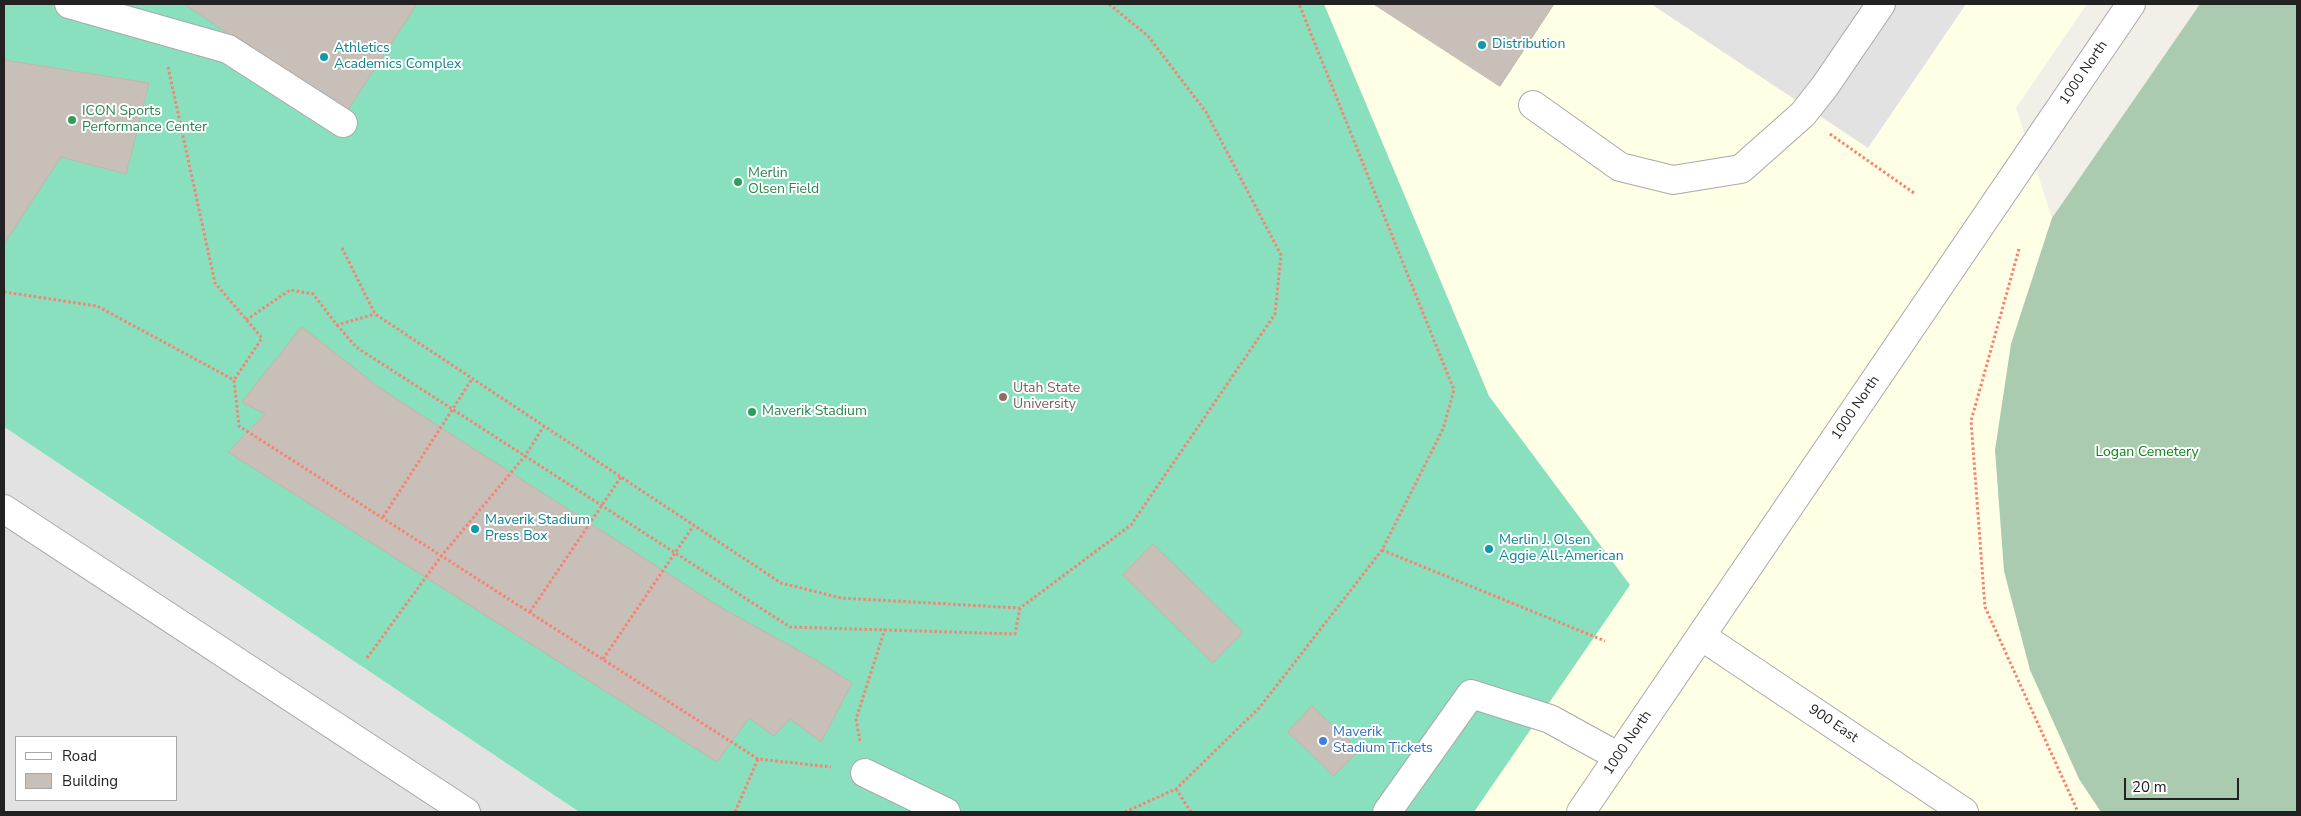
<!DOCTYPE html>
<html>
<head>
<meta charset="utf-8">
<style>
	body { margin:0 }
	#map { position:relative; width:2301px; height:816px; overflow:hidden; background:#f2efe9; font-family:"Nunito Sans",sans-serif }
	canvas { display:block }
	.frame { position:absolute; inset:0; border:5px solid #222; pointer-events:none }
	.legend { position:absolute; left:15px; top:736px; width:162px; height:65px; box-sizing:border-box; background:#fff; border:1px solid #a7a7a7; margin:0; padding:6px 9px; list-style:none; font-size:15px; color:#222 }
	.legend li { display:flex; align-items:center; gap:10px; height:25px }
	.legend b { width:25px; border:1px solid #a7a7a7 }
	.scale { position:absolute; left:2124px; top:778px; width:115px; height:22px; box-sizing:border-box; border:2px solid #222; border-top:0; padding-left:6px; font-size:15px; line-height:18px; white-space:nowrap; color:#222; -webkit-text-stroke:4px #fff; paint-order:stroke }
</style>
</head>
<body>
<div id="map">
<canvas width="2301" height="816"></canvas>
<div class="frame"></div>
<ul class="legend">
<li><b style="height:6px;background:#fff"></b>Road</li>
<li><b style="height:14px;background:#c7bfb8"></b>Building</li>
</ul>
<div class="scale">20 m</div>
</div>
<script>
const context = document.querySelector('canvas').getContext('2d');
context.lineJoin = 'round';
function fillPath(path, color) { context.fillStyle = color; context.fill(path, 'evenodd'); }
function trace(path, color, width, dash) { context.strokeStyle = color; context.lineWidth = width; context.lineCap = dash ? 'butt' : 'round'; context.setLineDash(dash || []); context.stroke(path); }
function write(font, color, halo, rows, align = 'center') {
  context.font = font + ' "Nunito Sans",sans-serif'; context.lineWidth = 4; context.setLineDash([]); context.textBaseline = 'middle'; context.strokeStyle = halo; context.fillStyle = color; for (const [text, x, y, turn = 0] of rows) {
    context.save(); context.translate(x, y); context.rotate((+turn || 0) * Math.PI / 180); context.textAlign = isNaN(turn) ? turn : align; if (halo) context.strokeText(text, 0, 0); context.fillText(text, 0, 0); context.restore();
  }
}
const education = new Path2D(`
	M 4,4 L 2087,4 L 2016,108 L 2052,218 L 2011,344 L 2079,779 L 2101,812 L 4,812 ZM 16,737 L 176,737 L 176,800 L 16,800 Z`);
const cemetery = new Path2D(`
	M 2200,4 L 2297,4 L 2297,812 L 2101,812 L 2079,779 L 2030,670 L 2004,571 L 1995,450 L 2011,344 L 2052,218 Z`);
const pitch = new Path2D(`
	M 4,4 L 1324,4 L 1489,396 L 1630,585 L 1474,812 L 579,812 L 4,427 Z`);
const parking = new Path2D(`
	M 1651,4 L 1966,4 L 1868,148 Z
	M 4,427 L 579,812 L 4,812 ZM 16,737 L 176,737 L 176,800 L 16,800 Z`);
const building = new Path2D(`
	M 184,4 L 417,4 L 347,111 Z
	M 1374,4 L 1554,4 L 1500,86 Z
	M 4,60 L 149,83 L 126,174 L 61,157 L 4,244 Z
	M 302,327 L 381,389 L 720,607 L 816,660 L 852,683 L 821,742 L 790,719 L 774,736 L 749,718 L 717,762 L 228,452 L 265,414 L 242,402 Z
	M 1153,544 L 1243,632 L 1213,663 L 1123,575 Z
	M 1312,706 L 1359,750 L 1334,776 L 1288,732 Z`);
const path = new Path2D(`
	M 168,67 L 215,283 L 262,338 L 234,380
	M 1830,134 L 1914,193
	M 342,248 L 375,314 L 781,583 L 841,598 L 1020,608 L 1131,525 L 1275,314 L 1281,255 L 1206,112 L 1148,36 L 1109,4
	M 2019,249 L 1971,421 L 1985,607 L 2078,812
	M 4,292 L 97,306 L 234,380 L 239,426 L 758,759 L 831,767
	M 246,320 L 290,290 L 313,294 L 337,325 L 375,314
	M 337,325 L 356,347 L 790,627 L 1015,634 L 1020,608
	M 383,517 L 472,379
	M 1382,550 L 1605,641
	M 530,612 L 621,477
	M 367,658 L 442,555 L 525,456 L 544,426
	M 603,659 L 694,525
	M 860,741 L 856,719 L 885,629
	M 1176,789 L 1191,812
	M 735,812 L 758,759
	M 1125,812 L 1176,789 L 1260,707 L 1382,550 L 1443,429 L 1454,390 L 1299,4`);
const minor = new Path2D(`
	M 69,4 L 228,49 L 343,123
	M 1533,105 L 1620,167 L 1673,180 L 1741,169 L 1803,114 L 1825,86 L 1881,4
	M 4,509 L 466,812
	M 1701,636 L 1964,812
	M 865,773 L 946,812
	M 1387,812 L 1471,694 L 1550,719 L 1619,757
	M 1581,812 L 2131,4`);
const markers = [
	[1482,45,5,"#0f9aa8"],
	[324,57,5,"#0f9aa8"],
	[72,120,5,"#2e9e5b"],
	[738,182,5,"#2e9e5b"],
	[1003,397,5,"#8d6e63"],
	[752,412,5,"#2e9e5b"],
	[475,529,5,"#0f9aa8"],
	[1489,549,5,"#0f9aa8"],
	[1323,741,5,"#3f7fe0"]
];
const cultureNames = [
	["Distribution",1492,45],
	["Athletics",334,49],
	["Academics Complex",334,65],
	["Maverik Stadium",485,521],
	["Press Box",485,537],
	["Merlin J. Olsen",1499,541],
	["Aggie All-American",1499,557]
];
const streetNames = [
	["1000 North",2084,73,-56],
	["1000 North",1856,408,-56],
	["900 East",1833,724,34],
	["1000 North",1628,743,-56]
];
const leisureNames = [
	["ICON Sports",82,112],
	["Performance Center",82,128],
	["Merlin",748,174],
	["Olsen Field",748,190],
	["Maverik Stadium",762,412]
];
const educationNames = [
	["Utah State",1013,389],
	["University",1013,405]
];
const parkNames = [
	["Logan Cemetery",2147,453]
];
const shopNames = [
	["Maverik",1333,733],
	["Stadium Tickets",1333,749]
];
fillPath(education, '#ffffe5');
fillPath(cemetery, '#aacbaf');
fillPath(pitch, '#88e0be');
fillPath(parking, '#e2e2e2');
fillPath(building, '#c7bfb8');
trace(building, '#c4b6ab', 1);
trace(minor, '#a9a9a9', 30);
trace(path, '#fa8072', 3, [2.5, 2.5]);
trace(minor, '#fff', 28);
for (const [x, y, r, color] of markers) { const dot = new Path2D(); dot.arc(x, y, r, 0, 2 * Math.PI); context.fillStyle = color; context.fill(dot); trace(dot, '#fff', 2); }
write('14px', '#0d838f', '#fff', cultureNames, 'left');
write('14px', '#222', '#fff', streetNames);
write('14px', '#27864d', '#fff', leisureNames, 'left');
write('14px', '#785e54', '#fff', educationNames, 'left');
write('14px', '#0c8416', '#fff', parkNames);
write('14px', '#366cbe', '#fff', shopNames, 'left');
</script>
</body>
</html>
